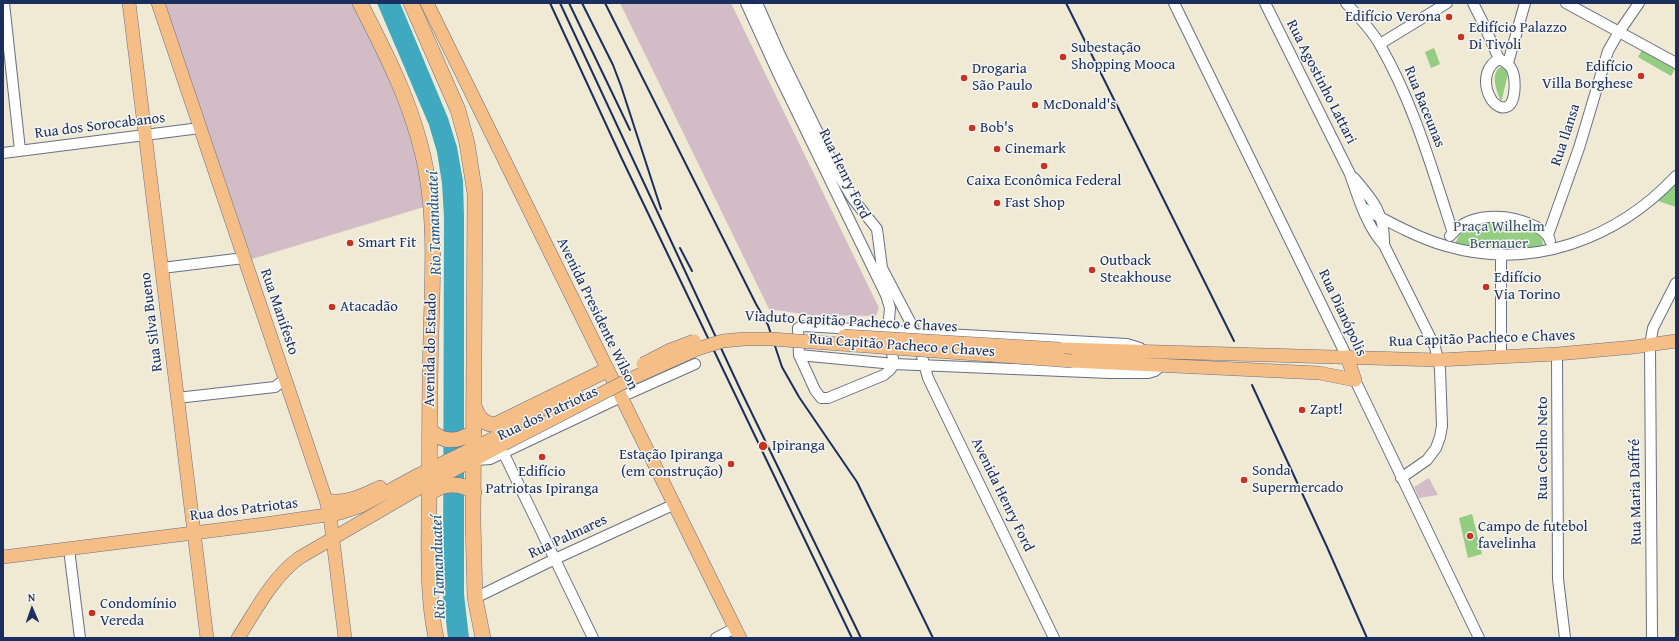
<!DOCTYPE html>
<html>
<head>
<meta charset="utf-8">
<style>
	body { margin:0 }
	#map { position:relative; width:1679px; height:641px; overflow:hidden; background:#f0e9d4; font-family:"Gentium Book Plus",serif }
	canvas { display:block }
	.frame { position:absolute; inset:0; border:4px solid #1b2f5e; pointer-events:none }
	.north { position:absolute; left:12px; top:589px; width:40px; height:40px; -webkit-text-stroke:3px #f6f6f2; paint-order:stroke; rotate:358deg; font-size:11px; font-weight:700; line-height:16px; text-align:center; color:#1b2f5e }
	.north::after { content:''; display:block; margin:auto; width:14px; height:18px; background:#1b2f5e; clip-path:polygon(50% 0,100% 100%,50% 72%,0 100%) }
</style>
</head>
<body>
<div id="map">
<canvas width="1679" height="641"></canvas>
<div class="frame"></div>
<div class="north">N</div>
</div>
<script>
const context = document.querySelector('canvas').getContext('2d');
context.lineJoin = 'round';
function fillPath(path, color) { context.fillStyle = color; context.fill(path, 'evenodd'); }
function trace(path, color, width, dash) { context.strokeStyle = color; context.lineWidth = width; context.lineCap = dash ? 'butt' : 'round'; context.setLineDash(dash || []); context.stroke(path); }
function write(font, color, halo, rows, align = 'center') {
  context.font = font + ' "Gentium Book Plus",serif'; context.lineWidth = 3; context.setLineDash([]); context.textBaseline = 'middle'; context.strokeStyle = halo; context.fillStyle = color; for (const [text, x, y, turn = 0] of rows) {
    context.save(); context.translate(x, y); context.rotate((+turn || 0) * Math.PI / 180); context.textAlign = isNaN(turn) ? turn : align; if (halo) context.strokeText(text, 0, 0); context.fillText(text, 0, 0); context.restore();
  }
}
const industrial = new Path2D(`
	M 165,3 L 355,3 L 376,44 L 409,128 L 423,188 L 424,207 L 252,259 Z
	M 620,3 L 731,3 L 879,308 L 876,316 L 809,315 L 769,309 Z
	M 1429,478 L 1438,495 L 1419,498 L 1414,487 Z`);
const green = new Path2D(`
	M 1434,48 L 1440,64 L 1431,68 L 1425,52 Z
	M 1642,50 L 1675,69 L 1671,76 L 1638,57 Z
	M 1500,67 L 1504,67 L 1508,74 L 1501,103 C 1498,92 1489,76 1500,67 Z
	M 1676,181 L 1676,207 L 1658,201 Z
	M 1500,219 L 1530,228 L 1542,236 L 1543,246 C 1514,255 1484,249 1455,245 C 1462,222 1479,223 1500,219 Z
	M 1472,514 L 1482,554 L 1468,558 L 1459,518 Z`);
const water = new Path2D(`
	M 377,3 L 400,3 L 448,118 L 457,147 L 463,181 L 464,216 L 464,594 L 469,638 L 448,638 L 443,595 L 444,217 L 442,183 L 437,152 L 429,125 Z`);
const minor = new Path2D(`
	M 4,3 L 20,150
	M 746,3 L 777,71 L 886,295 L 890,308 L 888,331 L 894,364
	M 757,3 L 780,55 L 839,176 L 853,199 L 877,229 L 882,268 L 915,331 L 928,378 L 1054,638
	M 1174,3 L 1347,357
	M 1265,3 L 1350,174 C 1358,197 1367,227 1384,245 L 1435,347 L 1440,369 L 1442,426 L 1440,437 L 1436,448 L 1427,460 L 1401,478
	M 1346,3 C 1358,16 1372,30 1380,45 C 1414,104 1432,169 1453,233
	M 1473,3 L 1484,25 L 1499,59
	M 1566,3 L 1676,63
	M 1380,44 L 1447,3
	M 1499,59 C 1504,61 1508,63 1511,68 C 1516,76 1517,104 1506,107 C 1490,112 1474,72 1499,59 Z
	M 1508,63 L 1525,3
	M 3,153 L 200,128
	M 1354,178 C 1373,200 1385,214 1384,245
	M 1363,208 C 1389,222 1418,238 1446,246 C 1532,271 1617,239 1676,176
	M 1548,235 L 1579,148 L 1608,51 L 1619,32 L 1639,3
	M 1450,236 C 1468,212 1507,213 1532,225 C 1540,228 1548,233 1550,241
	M 162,268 L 244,258
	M 1557,354 L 1558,579 L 1565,638
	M 799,355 L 894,364 L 1110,373 L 1148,373 L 1155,371 L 1161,366
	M 1501,357 L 1501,254
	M 894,364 L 890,370 L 884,375 L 828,398 L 821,398 L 815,390 L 799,355 L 798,328 L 802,326 L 1127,344 L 1140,348
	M 1355,380 L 1479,638
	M 177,398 L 275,387 L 285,379
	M 503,452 L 593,638
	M 477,460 L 490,459 L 621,397 L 695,364
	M 69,549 L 80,638
	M 475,598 L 555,559 L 675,504
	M 716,638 L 735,628
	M 1652,638 L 1650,345 L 1653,328 L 1676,283`);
const major = new Path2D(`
	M 129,3 L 207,638
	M 158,3 L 326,500 L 330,516 L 345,638
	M 427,3 L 740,638
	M 1060,349 L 1438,360 L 1557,354 L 1634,347 L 1676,341
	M 1347,357 L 1355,380
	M 1072,361 L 1319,373 L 1355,380
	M 326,500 C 346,504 363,495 380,487
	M 3,557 L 265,524 L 340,513 L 361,506 L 418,475 L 578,397
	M 238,638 C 256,610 272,578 299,558 L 421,487 L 504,444`);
const highway = new Path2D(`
	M 360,3 C 388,57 417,114 427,176 C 436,229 432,285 431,338 C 429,395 430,451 429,508 C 429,551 427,595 436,638
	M 411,3 L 458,110 L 467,143 L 475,194 L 473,522 L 475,598 L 483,638
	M 475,408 C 478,418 486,426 497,424 L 607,370
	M 430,430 C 444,444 458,442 474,432
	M 429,494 C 442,483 460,482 474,492`);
const rail = new Path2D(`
	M 550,3 L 622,159 L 852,638
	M 560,3 L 741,391 L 861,638
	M 569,3 L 630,130
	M 582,3 L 613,65 L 621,86 L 661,209
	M 605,3 L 756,304 L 768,325 L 782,367 L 799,397 L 857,482 L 933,638
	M 1066,3 L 1234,341
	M 680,248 L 692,271
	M 1252,385 L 1327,547 L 1367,638`);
const majorBridge = new Path2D(`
	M 844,336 L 1060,349
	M 643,364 L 670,350 L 694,341
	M 504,444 L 626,381 L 697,349 L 723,341 L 744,339 L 771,339 L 1072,361`);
const markers = [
	[1449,17,4,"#c8321e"],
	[1461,37,4,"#c8321e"],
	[1063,57,4,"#c8321e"],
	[1641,76,4,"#c8321e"],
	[964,78,4,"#c8321e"],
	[1035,105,4,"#c8321e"],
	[972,128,4,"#c8321e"],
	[997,149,4,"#c8321e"],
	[1044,166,4,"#c8321e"],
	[997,203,4,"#c8321e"],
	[350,243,4,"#c8321e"],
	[1092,270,4,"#c8321e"],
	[1486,287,4,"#c8321e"],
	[332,307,4,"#c8321e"],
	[1302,410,4,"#c8321e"],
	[763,446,5,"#c8321e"],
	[542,457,4,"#c8321e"],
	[731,464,4,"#c8321e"],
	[1244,480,4,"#c8321e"],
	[1470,536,4,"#c8321e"],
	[92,613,4,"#c8321e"]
];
const poiNames = [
	["Edifício Verona",1441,17,"right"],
	["Edifício Palazzo",1469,28],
	["Di Tivoli",1469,45],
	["Subestação",1071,48],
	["Shopping Mooca",1071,65],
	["Edifício",1633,67,"right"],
	["Villa Borghese",1633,84,"right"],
	["Drogaria",972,69],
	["São Paulo",972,86],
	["McDonald's",1043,105],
	["Bob's",980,128],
	["Cinemark",1005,149],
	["Caixa Econômica Federal",1044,181,"center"],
	["Fast Shop",1005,203],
	["Smart Fit",358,243],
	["Outback",1100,261],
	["Steakhouse",1100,278],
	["Edifício",1494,278],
	["Via Torino",1494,295],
	["Atacadão",340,307],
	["Zapt!",1310,410],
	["Ipiranga",772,446],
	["Estação Ipiranga",723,455,"right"],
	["(em construção)",723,472,"right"],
	["Sonda",1252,471],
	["Supermercado",1252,488],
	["Edifício",542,472,"center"],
	["Patriotas Ipiranga",542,489,"center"],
	["Campo de futebol",1478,527],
	["favelinha",1478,544],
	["Condomínio",100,604],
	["Vereda",100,621]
];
const streetNames = [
	["Rua Agostinho Lattari",1321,82,63],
	["Rua Baceunas",1424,107,68],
	["Rua dos Sorocabanos",100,126,-7],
	["Rua Ilansa",1566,135,-72],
	["Rua Henry Ford",844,174,64],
	["Rua Manifesto",279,312,71],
	["Rua Dianópolis",1342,313,65],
	["Avenida Presidente Wilson",597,314,64],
	["Rua Silva Bueno",152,322,-97],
	["Viaduto Capitão Pacheco e Chaves",851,322,3],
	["Rua Capitão Pacheco e Chaves",1482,339,-2],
	["Rua Capitão Pacheco e Chaves",902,346,4],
	["Avenida do Estado",431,350,-89],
	["Rua dos Patriotas",548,414,-25],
	["Rua Coelho Neto",1543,448,-90],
	["Rua Maria Daffré",1636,492,-91],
	["Avenida Henry Ford",1002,495,64],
	["Rua dos Patriotas",244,510,-7],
	["Rua Palmares",568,537,-25]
];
const parkNames = [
	["Praça Wilhelm",1499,227],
	["Bernauer",1499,244]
];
const waterNames = [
	["Rio Tamanduateí",435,223,-92],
	["Rio Tamanduateí",439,567,-92]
];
fillPath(industrial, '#d2bdc6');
fillPath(green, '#92cd81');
fillPath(water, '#3fa9bf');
trace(minor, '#667087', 12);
trace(major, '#667087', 14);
trace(highway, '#667087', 16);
trace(minor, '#fff', 10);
trace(major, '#f6be87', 13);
trace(highway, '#f6be87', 15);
trace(rail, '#1b2f5e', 2);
trace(majorBridge, '#667087', 14, []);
trace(majorBridge, '#f6be87', 13);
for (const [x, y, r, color] of markers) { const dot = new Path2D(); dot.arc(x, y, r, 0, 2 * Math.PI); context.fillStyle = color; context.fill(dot); trace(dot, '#f6f6f2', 1.5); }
write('15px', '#1b2f5e', '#f6f6f2', poiNames, 'left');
write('15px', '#1b2f5e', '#f6f6f2', streetNames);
write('15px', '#395667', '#f6f6f2', parkNames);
write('italic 16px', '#285a80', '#f6f6f2', waterNames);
</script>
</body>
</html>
